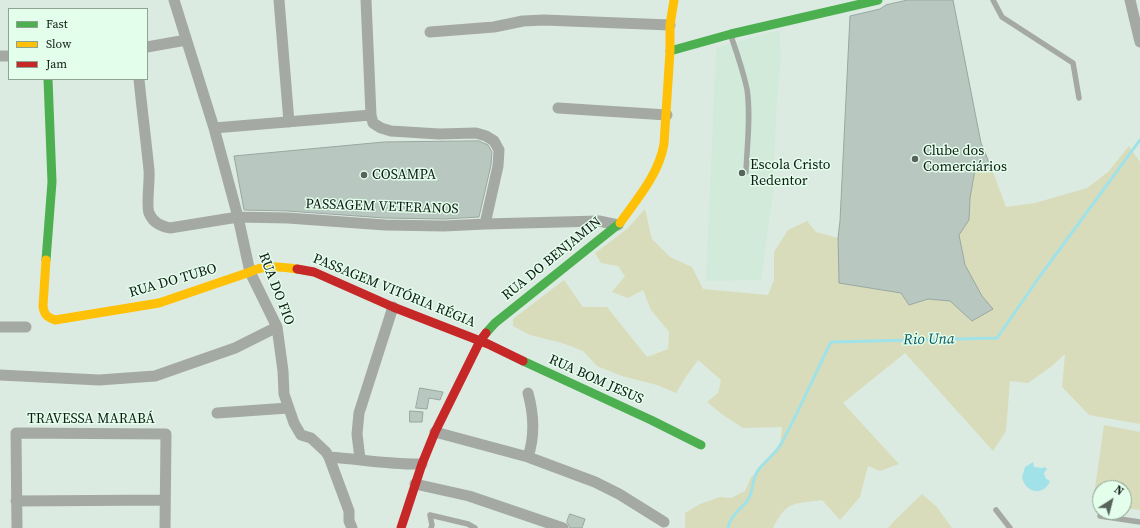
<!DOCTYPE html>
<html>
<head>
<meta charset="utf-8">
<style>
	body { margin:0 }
	#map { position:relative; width:1140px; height:528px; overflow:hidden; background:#dcebe1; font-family:"Source Serif 4",serif }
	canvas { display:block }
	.legend { position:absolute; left:8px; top:8px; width:140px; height:72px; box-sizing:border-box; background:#e3feeb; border:1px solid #8fa395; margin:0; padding:5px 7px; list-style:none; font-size:12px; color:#101a13 }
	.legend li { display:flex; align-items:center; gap:8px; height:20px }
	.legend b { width:20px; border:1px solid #8fa395 }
	.north { position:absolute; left:1092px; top:480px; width:40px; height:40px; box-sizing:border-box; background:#e3feeb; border:1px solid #8fa395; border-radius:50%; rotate:36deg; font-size:11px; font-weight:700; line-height:16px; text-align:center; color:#101a13 }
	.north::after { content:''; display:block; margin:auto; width:14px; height:18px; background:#57635b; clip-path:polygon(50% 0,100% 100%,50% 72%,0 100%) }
</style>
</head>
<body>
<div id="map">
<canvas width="1140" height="528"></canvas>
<ul class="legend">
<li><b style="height:5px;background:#4caf50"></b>Fast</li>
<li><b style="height:5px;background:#ffc107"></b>Slow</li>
<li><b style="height:5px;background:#c62828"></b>Jam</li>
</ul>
<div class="north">N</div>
</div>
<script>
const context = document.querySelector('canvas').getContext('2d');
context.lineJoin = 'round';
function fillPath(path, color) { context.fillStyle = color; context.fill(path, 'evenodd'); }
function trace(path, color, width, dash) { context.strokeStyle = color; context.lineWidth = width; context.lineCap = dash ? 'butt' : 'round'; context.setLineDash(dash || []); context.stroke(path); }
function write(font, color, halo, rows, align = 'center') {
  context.font = font + ' "Source Serif 4",serif'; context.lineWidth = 3; context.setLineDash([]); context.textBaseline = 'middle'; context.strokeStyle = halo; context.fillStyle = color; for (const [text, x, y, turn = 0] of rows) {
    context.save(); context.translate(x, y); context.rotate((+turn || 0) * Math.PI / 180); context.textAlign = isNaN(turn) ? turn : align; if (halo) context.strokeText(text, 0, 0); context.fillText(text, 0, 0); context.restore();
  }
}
const built = new Path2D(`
	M 779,30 L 781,55 L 776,114 L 773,194 L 761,280 L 706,281 L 716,48 Z`);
const green = new Path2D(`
	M 1129,146 L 1140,162 L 1140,424 L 1089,415 L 1062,387 L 1065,354 L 1052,366 L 1028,383 L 1010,381 L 1006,431 L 993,451 L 905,353 L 843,403 L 899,464 L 880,471 L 868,466 L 860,497 L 840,520 L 822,500 C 794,504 787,500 773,528 L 685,528 L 685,513 L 700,504 L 720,497 L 731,498 L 745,491 L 751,477 L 757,472 L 780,446 L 782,427 L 743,428 L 723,415 L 707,402 L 718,393 L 721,380 L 698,360 L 685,378 L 676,393 L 657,385 L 622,376 L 597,366 L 583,351 L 562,343 L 530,335 L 513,326 L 513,319 L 564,280 L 583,307 L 607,307 L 647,357 L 668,349 L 669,332 L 651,310 L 643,290 L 628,298 L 612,292 L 625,276 L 618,266 L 601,263 L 595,253 L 627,229 L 645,209 L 652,239 L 670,257 L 692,267 L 703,289 L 768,295 L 774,280 L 774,252 L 788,230 L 807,221 L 816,232 L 838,238 L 839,283 L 901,293 L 909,305 L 928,299 L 950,301 L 972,321 L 992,309 L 982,296 L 965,265 L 959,235 L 969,220 L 970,198 L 975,170 L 993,172 L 1006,207 L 1035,203 L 1087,188 L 1108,172 Z
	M 1104,425 L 1140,432 L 1140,510 L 1124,508 L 1124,488 L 1100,488 L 1100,503 L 1093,502 Z
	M 922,494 L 937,507 L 952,528 L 888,528 L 895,520 Z`);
const water = new Path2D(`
	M 1033,462 L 1034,467 L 1042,468 L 1045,467 L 1047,469 L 1044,473 C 1045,478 1046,479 1050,481 C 1044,497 1025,493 1022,477 L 1025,467 Z`);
const stream = new Path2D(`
	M 728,528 C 730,516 740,510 747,501 C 754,492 751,482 757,472 C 763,462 775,455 781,444 C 799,411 814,376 831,342 L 997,338 L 1040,276 L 1140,140`);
const building = new Path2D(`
	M 908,0 L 953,0 L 981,143 L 993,172 L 975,170 L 970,198 L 969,220 L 959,235 L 965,265 L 982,296 L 993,309 L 972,321 L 950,301 L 928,299 L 909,305 L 901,293 L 839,283 L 838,238 L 840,221 L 850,16 L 880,9 L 886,5 Z
	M 479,141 L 488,145 L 492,152 L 491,165 L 479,217 L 444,219 L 385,218 L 288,211 L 244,210 L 234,156 L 384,142 Z
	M 420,388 L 443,392 L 440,400 L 429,398 L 427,409 L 416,408 Z
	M 410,411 L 423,412 L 422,422 L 410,422 Z
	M 570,514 L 585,519 L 582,528 L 570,528 L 567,522 Z`);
const lane = new Path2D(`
	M 993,0 L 1002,17 L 1073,63 L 1079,98
	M 731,36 C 737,53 743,71 747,89 C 751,116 747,145 746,172
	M 996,510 L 1010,528
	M 1100,516 L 1140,522
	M 431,528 L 432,525 L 430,515 L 468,524 L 475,528`);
const street = new Path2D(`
	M 174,0 L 214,128 L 238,217 L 250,272 L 277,327 L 283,371 L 284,394 L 294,423 L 301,435 L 311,438 L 326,452 L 329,457 L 349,511 L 349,521 L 352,528
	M 279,0 L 289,122
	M 366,0 L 371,115 L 373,123 L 381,128 L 391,131 L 439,134 L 476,133 L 486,136 L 494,141 L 499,150 L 498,166 L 485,224
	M 1130,0 L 1140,42
	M 430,32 L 494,27 L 523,21 L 544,20 L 670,25
	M 147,47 L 186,40
	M 0,56 L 9,56
	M 139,79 C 142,110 146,140 149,170 C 150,182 146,205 149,213 C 153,223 161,226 170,228 L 238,217 L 288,218 L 385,225 L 444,226 L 485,224 L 599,221 L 618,225
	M 558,108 L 667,115
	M 214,128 L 371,115
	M 0,327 L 26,327
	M 0,375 L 99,380 L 155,376 L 235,348 L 277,327
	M 217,413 L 288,408
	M 435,432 L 528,457 L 595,482 L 619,494 L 664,522
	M 329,457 C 360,459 391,465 422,464
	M 528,457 C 535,436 534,415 528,393
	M 360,459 L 357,434 L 359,413 L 393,307
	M 415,484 L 469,496 L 563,528
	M 16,501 L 165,500
	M 17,528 L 16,433 L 166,434 L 165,528`);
const fast = new Path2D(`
	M 670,51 L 731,34 L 878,0
	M 46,260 L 52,182 L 48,79
	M 486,333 L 495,323 L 620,223
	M 523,361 L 651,420 L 701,445`);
const slow = new Path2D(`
	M 620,223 C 637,199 659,174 664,144 L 670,51 L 670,25 L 674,0
	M 46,260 L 43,306 C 44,315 47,317 55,320 L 159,303 L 250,272 C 266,264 280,267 297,269`);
const jam = new Path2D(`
	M 297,269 L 314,272 L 393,307 L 488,344 L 523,361
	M 401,528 L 422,464 L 435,432 L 480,341 L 486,333`);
const markers = [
	[915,159,4,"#57635b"],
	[742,173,4,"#57635b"],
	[364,175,4,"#57635b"]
];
const poiNames = [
	["Clube dos",923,151],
	["Comerciários",923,167],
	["Escola Cristo",750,165],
	["Redentor",750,181],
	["COSAMPA",372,175]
];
const streetNames = [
	["PASSAGEM VETERANOS",382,207,2],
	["RUA DO BENJAMIN",552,259,-39],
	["RUA DO TUBO",173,281,-16],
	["RUA DO FIO",276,289,69],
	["PASSAGEM VITÓRIA RÉGIA",394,291,22],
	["RUA BOM JESUS",596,380,24],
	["TRAVESSA MARABÁ",91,419]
];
const waterNames = [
	["Rio Una",929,340,-1]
];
fillPath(built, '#d1ead9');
fillPath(green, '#d8dcba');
fillPath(water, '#a1e2e8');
trace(stream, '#a1e2e8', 3);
fillPath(building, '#b9c7c1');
trace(building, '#99a6a1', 1);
trace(lane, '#a5a9a4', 5.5);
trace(street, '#a5a9a4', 11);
trace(fast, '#4caf50', 9);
trace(slow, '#ffc107', 9);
trace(jam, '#c62828', 9);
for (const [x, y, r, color] of markers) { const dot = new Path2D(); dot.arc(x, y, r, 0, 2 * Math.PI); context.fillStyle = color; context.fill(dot); trace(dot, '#e3feeb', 1.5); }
write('14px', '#101a13', '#e3feeb', poiNames, 'left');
write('14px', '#101a13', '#e3feeb', streetNames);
write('italic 15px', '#06565f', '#e3feeb', waterNames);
</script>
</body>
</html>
